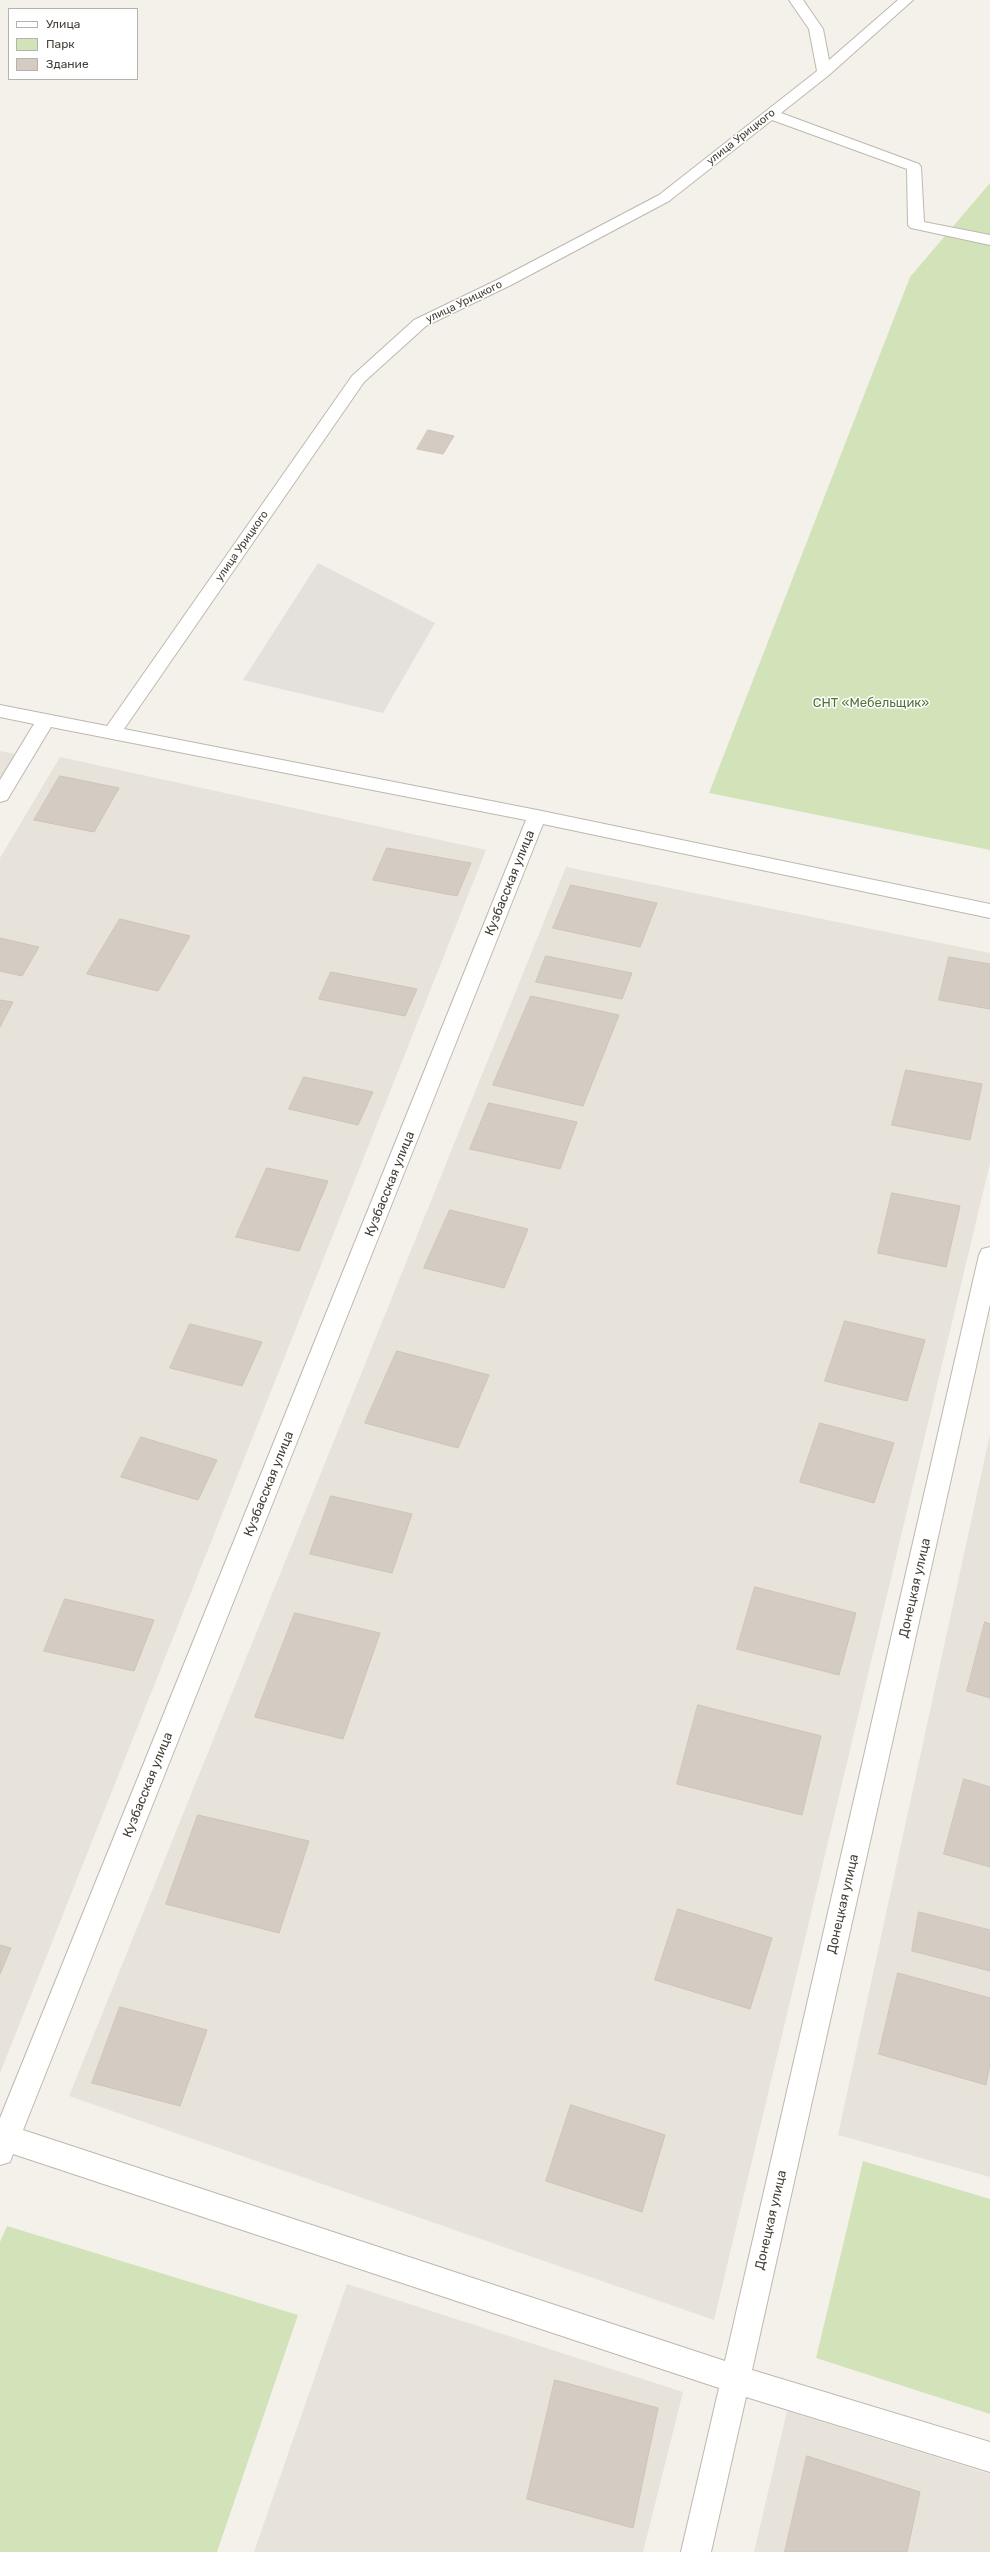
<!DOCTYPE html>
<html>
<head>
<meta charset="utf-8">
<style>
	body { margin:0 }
	#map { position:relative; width:990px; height:2552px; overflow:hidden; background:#f4f1eb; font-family:Rubik,sans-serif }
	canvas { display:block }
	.legend { position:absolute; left:8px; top:8px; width:130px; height:72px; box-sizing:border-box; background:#fff; border:1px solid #b5b3b0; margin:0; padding:5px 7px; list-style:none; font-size:12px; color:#47413a }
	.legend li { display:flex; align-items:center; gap:8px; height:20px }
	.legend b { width:20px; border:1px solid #b5b3b0 }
</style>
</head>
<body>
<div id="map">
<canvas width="990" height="2552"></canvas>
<ul class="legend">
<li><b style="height:5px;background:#fff"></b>Улица</li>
<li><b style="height:11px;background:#d2e3b9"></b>Парк</li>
<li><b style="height:11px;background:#d4ccc2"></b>Здание</li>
</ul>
</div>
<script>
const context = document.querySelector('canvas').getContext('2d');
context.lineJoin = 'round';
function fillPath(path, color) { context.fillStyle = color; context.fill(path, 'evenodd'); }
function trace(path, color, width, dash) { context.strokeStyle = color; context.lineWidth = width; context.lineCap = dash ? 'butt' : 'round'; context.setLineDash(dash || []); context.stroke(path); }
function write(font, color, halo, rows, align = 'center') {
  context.font = font + ' Rubik,sans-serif'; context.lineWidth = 3; context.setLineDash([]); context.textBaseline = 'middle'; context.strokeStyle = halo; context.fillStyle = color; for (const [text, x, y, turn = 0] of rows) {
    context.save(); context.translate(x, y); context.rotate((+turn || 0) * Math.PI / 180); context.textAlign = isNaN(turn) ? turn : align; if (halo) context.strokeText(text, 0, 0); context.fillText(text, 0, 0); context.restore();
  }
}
const residential = new Path2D(`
	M 0,751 L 15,754 L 0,778 Z
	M 60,757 L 486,850 L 0,2073 L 0,858 Z
	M 566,867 L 990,953 L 990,1163 L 714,2320 L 69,2096 Z
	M 990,1434 L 990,2177 L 838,2135 Z
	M 347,2284 L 683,2392 L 643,2552 L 254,2552 Z
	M 787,2411 L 990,2474 L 990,2552 L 754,2552 Z`);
const industrial = new Path2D(`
	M 318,563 L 435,623 L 383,713 L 243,680 Z`);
const green = new Path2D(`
	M 990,183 L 990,850 L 709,793 L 910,277 Z
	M 863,2161 L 990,2199 L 990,2414 L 816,2358 Z
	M 7,2226 L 298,2315 L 217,2552 L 0,2552 L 0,2242 Z`);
const building = new Path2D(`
	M 428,430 L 454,436 L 443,454 L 417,449 Z
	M 60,776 L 119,788 L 94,832 L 34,820 Z
	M 387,848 L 471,863 L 457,896 L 373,880 Z
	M 571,885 L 657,903 L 640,947 L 553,928 Z
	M 120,919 L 190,936 L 158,991 L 87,974 Z
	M 0,938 L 39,947 L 22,976 L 0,971 Z
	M 546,956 L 632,973 L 622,999 L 536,982 Z
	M 949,957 L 990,964 L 990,1009 L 939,1000 Z
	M 331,972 L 417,989 L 405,1016 L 319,999 Z
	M 531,996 L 619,1015 L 583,1106 L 493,1085 Z
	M 0,1000 L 13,1002 L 0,1027 Z
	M 906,1070 L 982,1084 L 970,1140 L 892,1125 Z
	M 304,1077 L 373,1092 L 358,1125 L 289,1109 Z
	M 489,1103 L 577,1122 L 560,1169 L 470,1149 Z
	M 267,1168 L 328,1181 L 299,1251 L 236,1237 Z
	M 892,1193 L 960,1206 L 946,1267 L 878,1253 Z
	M 450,1210 L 528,1229 L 504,1288 L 424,1268 Z
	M 845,1321 L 925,1340 L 907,1401 L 825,1381 Z
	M 190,1324 L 262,1342 L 242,1386 L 170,1368 Z
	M 397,1351 L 489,1375 L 458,1448 L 365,1423 Z
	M 820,1423 L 894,1443 L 874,1503 L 800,1482 Z
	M 141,1437 L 217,1460 L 198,1500 L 121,1477 Z
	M 331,1496 L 412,1514 L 392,1573 L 310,1554 Z
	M 755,1587 L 856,1613 L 839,1675 L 737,1649 Z
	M 65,1599 L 154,1620 L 134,1671 L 44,1651 Z
	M 295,1613 L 380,1633 L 343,1739 L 255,1717 Z
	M 985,1622 L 990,1624 L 990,1698 L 967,1691 Z
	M 698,1705 L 821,1736 L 802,1815 L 677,1784 Z
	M 964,1779 L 990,1787 L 990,1867 L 944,1854 Z
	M 198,1815 L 309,1841 L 279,1933 L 166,1904 Z
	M 678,1909 L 772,1938 L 750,2009 L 655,1980 Z
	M 919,1912 L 990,1930 L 990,1971 L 912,1951 Z
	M 0,1945 L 11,1948 L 0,1974 Z
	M 898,1973 L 990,1998 L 990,2065 L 986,2085 L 879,2054 Z
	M 120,2007 L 207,2030 L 180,2106 L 92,2083 Z
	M 571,2105 L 665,2135 L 642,2212 L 546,2181 Z
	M 555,2380 L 658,2408 L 633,2528 L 527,2499 Z
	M 807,2456 L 920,2492 L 907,2552 L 785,2552 Z`);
const minor = new Path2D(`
	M 789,0 L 803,0 L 823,29 L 829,60 L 898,0 L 913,0 L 829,75 L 781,113 L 919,164 L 921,167 L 924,222 L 990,235 L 990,245 L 911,228 L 908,225 L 907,169 L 772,120 L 669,201 L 511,285 L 426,326 L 364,382 L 124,729 L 537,810 L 990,904 L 990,918 L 543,824 L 23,2130 L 725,2361 L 979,1255 L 982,1249 L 990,1247 L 990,1304 L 752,2370 L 990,2442 L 990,2472 L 746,2397 L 711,2552 L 681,2552 L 719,2388 L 13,2154 L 10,2162 L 0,2165 L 0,2118 L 526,820 L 51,727 L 7,800 L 0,802 L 0,780 L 34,724 L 0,717 L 0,705 L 107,726 L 352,376 L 414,320 L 499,279 L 659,195 L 817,71 L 809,29 Z`);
const farStreetnames = [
	["улица Урицкого",741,137,-38],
	["улица Урицкого",464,302,-26],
	["улица Урицкого",242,546,-55]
];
const parkNames = [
	["СНТ «Мебельщик»",871,703]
];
const streetNames = [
	["Кузбасская улица",510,883,-68],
	["Кузбасская улица",390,1184,-68],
	["Кузбасская улица",269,1484,-68],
	["Донецкая улица",915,1588,-77],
	["Кузбасская улица",148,1785,-68],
	["Донецкая улица",843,1904,-77],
	["Донецкая улица",771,2220,-77]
];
fillPath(residential, '#e7e2da');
fillPath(industrial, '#e4e0dc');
fillPath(green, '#d2e3b9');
fillPath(building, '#d4ccc2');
trace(building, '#cec4b6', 1);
trace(minor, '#beb8ae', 2);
fillPath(minor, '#fff');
write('11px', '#47413a', '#fff', farStreetnames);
write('13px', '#4e7333', '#fff', parkNames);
write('13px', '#47413a', '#fff', streetNames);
</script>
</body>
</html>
